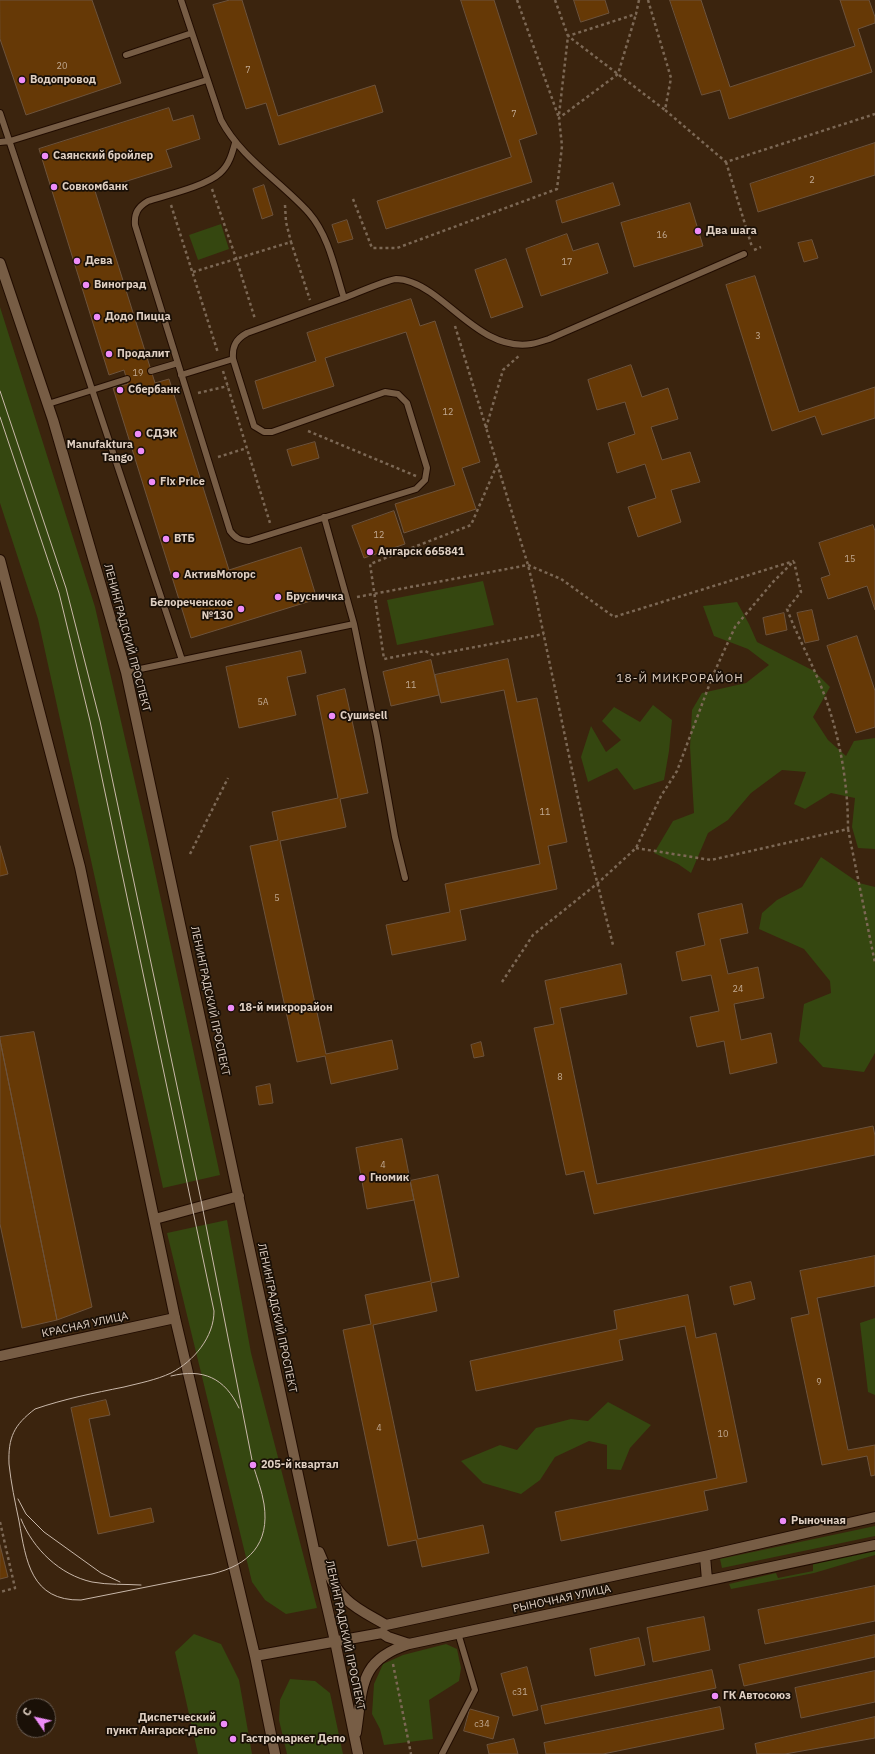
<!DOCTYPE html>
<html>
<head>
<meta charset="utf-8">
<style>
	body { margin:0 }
	#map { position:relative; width:875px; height:1754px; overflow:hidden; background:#3b240e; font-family:"IBM Plex Sans",sans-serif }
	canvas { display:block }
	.north { position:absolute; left:16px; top:1698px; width:40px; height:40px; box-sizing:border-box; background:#1a1007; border:1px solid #695c52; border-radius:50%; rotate:304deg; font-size:11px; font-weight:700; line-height:16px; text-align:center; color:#dfcfc2 }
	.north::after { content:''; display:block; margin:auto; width:14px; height:18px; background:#ee8cf8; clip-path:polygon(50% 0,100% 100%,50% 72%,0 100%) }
</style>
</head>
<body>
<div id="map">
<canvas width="875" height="1754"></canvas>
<div class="north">С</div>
</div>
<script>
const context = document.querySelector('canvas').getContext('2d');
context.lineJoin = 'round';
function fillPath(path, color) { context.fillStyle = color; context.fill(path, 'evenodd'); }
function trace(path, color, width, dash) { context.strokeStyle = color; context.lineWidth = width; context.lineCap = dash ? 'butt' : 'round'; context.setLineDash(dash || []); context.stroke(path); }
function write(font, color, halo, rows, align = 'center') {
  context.font = font + ' "IBM Plex Sans",sans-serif'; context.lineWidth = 3.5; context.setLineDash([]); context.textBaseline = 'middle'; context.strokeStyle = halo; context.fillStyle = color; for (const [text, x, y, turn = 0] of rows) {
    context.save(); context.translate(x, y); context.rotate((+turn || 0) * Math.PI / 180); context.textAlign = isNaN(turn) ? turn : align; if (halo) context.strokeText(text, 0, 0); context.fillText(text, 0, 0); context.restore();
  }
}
const green = new Path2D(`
	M 221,224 L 229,249 L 198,260 L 189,235 Z
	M 0,307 L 95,607 L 147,835 L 220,1175 L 163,1188 L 38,619 L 0,503 Z
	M 483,581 L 494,625 L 397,645 L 387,600 Z
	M 737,602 L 749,624 L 757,642 L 814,671 L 830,687 L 813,717 L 828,740 L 846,756 L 854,741 L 875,738 L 875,849 L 858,848 L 852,827 L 855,798 L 831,793 L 805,809 L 794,804 L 806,772 L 782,770 L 751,793 L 728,820 L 708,833 L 691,873 L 678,864 L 654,853 L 673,821 L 694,813 L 690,747 L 692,710 L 702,693 L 746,683 L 769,665 L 748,649 L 714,636 L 703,606 Z
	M 653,705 L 672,720 L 669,751 L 664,780 L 634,790 L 617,768 L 588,782 L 581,757 L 591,726 L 606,752 L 621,740 L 602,721 L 614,707 L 640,722 Z
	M 821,857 L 859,883 L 875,887 L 875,1053 L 864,1072 L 823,1067 L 799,1041 L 804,1004 L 831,993 L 830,981 L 804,949 L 759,929 L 762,913 L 777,900 L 802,887 Z
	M 227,1220 L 251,1353 L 317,1608 L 286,1614 L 265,1600 L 252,1582 L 167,1233 Z
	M 875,1318 L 875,1395 L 868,1392 L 860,1323 Z
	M 608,1402 L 651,1425 L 630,1448 L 621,1470 L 607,1469 L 607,1445 L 589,1441 L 555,1457 L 540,1480 L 521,1494 L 483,1483 L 461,1461 L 500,1445 L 517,1450 L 536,1428 L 571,1419 L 588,1421 Z
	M 875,1526 L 875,1536 L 722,1568 L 720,1559 Z
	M 875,1550 L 875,1555 L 814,1573 L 731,1589 L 729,1584 L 776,1573 L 778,1578 L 813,1571 L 813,1564 Z
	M 194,1634 L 221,1644 L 239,1680 L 252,1754 L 198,1754 L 175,1652 Z
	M 446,1644 L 457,1649 L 461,1668 L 459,1681 L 429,1700 L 433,1739 L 384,1745 L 380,1729 L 372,1714 L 374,1684 L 383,1664 L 403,1655 Z
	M 290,1679 L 315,1681 L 330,1693 L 343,1754 L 287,1754 L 279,1720 L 280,1700 Z`);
const building = new Path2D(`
	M 0,0 L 92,0 L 121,83 L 26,115 L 0,39 Z
	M 230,0 L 242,0 L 278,116 L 375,85 L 383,112 L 279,145 L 266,103 L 246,109 L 213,5 Z
	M 461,0 L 494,0 L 537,134 L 519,140 L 532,182 L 386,229 L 377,201 L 511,157 Z
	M 574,0 L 605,0 L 609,13 L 581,22 Z
	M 670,0 L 701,0 L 730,87 L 855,46 L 840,0 L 869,0 L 875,17 L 875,23 L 858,29 L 872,72 L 729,119 L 720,90 L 702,95 Z
	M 169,108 L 173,121 L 193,115 L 200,139 L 166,150 L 172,167 L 95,191 L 155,383 L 169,379 L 229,570 L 301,547 L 317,599 L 191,638 L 113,388 L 128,384 L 124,370 L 109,375 L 39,149 Z
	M 875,143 L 875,175 L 758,212 L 750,184 Z
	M 613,183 L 620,205 L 562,223 L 556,201 Z
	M 264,185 L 273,215 L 262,219 L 253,189 Z
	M 690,203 L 703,246 L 634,267 L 621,223 Z
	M 347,220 L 353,239 L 338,243 L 332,225 Z
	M 567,234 L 573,251 L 598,243 L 608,273 L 541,296 L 526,249 Z
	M 812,240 L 818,258 L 804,262 L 798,243 Z
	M 506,259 L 523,307 L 491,318 L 475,270 Z
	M 755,276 L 799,412 L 875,387 L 875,418 L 822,435 L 815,416 L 772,431 L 726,285 Z
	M 411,299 L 420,326 L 435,321 L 480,462 L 462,468 L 476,509 L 404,533 L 395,504 L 455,485 L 406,332 L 325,358 L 334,386 L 263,409 L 255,381 L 316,361 L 307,333 Z
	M 631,365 L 642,397 L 668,388 L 678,419 L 651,427 L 662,460 L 690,452 L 700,482 L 671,490 L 681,522 L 638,537 L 628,507 L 656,498 L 645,464 L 617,473 L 608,443 L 635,434 L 625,402 L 597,410 L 588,380 Z
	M 315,442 L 319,458 L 292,466 L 287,450 Z
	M 394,511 L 405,544 L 364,558 L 352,526 Z
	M 873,525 L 875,531 L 875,610 L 867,586 L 828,599 L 821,578 L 830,575 L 819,543 Z
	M 812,610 L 819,640 L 805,643 L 797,613 Z
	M 784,613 L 787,630 L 766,635 L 763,618 Z
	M 857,636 L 875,691 L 875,727 L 856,733 L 827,646 Z
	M 301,651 L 306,673 L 287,677 L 296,715 L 239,728 L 226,667 Z
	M 508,659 L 517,702 L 537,698 L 567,842 L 548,846 L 557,889 L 460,910 L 466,940 L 392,955 L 386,925 L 450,912 L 445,884 L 540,864 L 504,690 L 441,703 L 435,675 Z
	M 431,660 L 439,695 L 391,706 L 383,672 Z
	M 345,689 L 368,793 L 340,799 L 346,827 L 280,841 L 326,1054 L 392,1040 L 398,1069 L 331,1084 L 325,1056 L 297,1062 L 250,846 L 278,840 L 272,812 L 338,798 L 317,696 Z
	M 0,846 L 8,874 L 0,876 Z
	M 742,904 L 748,933 L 720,939 L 728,974 L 758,967 L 764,998 L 734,1004 L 741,1040 L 771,1033 L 777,1063 L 730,1074 L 724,1041 L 697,1047 L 690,1017 L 719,1011 L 711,975 L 682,981 L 676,952 L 705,945 L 698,914 Z
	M 621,964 L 627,994 L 560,1008 L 597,1184 L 873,1126 L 875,1136 L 875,1155 L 594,1214 L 584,1171 L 566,1175 L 534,1028 L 554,1024 L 545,981 Z
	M 34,1032 L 92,1307 L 57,1320 L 0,1040 L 0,1037 Z
	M 0,1040 L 57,1320 L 22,1328 L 0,1224 Z
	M 481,1042 L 484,1056 L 474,1058 L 471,1045 Z
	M 270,1084 L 273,1103 L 259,1105 L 256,1087 Z
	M 402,1139 L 414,1200 L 367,1209 L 356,1148 Z
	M 438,1175 L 459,1277 L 431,1283 L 437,1311 L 373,1325 L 418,1539 L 483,1525 L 489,1553 L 422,1567 L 416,1540 L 388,1546 L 343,1330 L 371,1324 L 365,1295 L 431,1281 L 410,1181 Z
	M 875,1256 L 875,1286 L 817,1298 L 848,1450 L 875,1445 L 875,1475 L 871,1476 L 867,1456 L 822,1465 L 791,1318 L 809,1314 L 800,1271 Z
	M 751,1282 L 755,1299 L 734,1305 L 730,1287 Z
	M 688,1295 L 696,1338 L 716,1333 L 747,1482 L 704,1491 L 708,1510 L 561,1541 L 555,1512 L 717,1478 L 685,1326 L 619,1340 L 623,1360 L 476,1391 L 470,1361 L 617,1329 L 614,1311 Z
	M 106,1400 L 110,1415 L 89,1419 L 110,1517 L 151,1508 L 154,1522 L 98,1534 L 71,1408 Z
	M 0,1545 L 8,1577 L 0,1579 Z
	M 875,1586 L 875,1621 L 765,1644 L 758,1610 Z
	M 704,1617 L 710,1650 L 653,1662 L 647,1628 Z
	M 875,1635 L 875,1657 L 744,1686 L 739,1665 Z
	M 639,1638 L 645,1665 L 595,1676 L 590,1649 Z
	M 527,1667 L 538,1710 L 513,1716 L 501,1674 Z
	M 712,1670 L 716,1688 L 545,1724 L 541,1706 Z
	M 875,1671 L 875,1702 L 801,1718 L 795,1688 Z
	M 720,1707 L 724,1729 L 603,1754 L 546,1754 L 544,1743 Z
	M 470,1709 L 499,1717 L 493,1739 L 464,1731 Z
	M 875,1717 L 875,1738 L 785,1754 L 757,1754 L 755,1744 Z
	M 514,1739 L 518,1754 L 489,1754 L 487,1745 Z`);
const path = new Path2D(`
	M 517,0 L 559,118
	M 555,0 L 568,36 L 559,115
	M 639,0 L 636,14 L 568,36 L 665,110
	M 648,0 L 671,78 L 665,110 L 726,162 L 875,114
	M 726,162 L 752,247
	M 212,189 L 236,258 L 255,319
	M 353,199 L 372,248 L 397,248 L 557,189 L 562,146 L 559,118 L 618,74 L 636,14
	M 171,205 L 218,353
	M 285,205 L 286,222 L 291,242
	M 754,250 L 761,247
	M 193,272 L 291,242 L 310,300
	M 455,326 L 528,565 L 536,598 L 588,846 L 613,945
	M 223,371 L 270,523
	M 198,393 L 228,386
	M 486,428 L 503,370 L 520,355
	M 308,431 L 416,476
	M 218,457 L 247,448
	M 497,465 L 471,525 L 370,564 L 384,659 L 425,651 L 433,655 L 544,634
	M 357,597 L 528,565 L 561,579 L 614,617 L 794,561
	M 848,829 L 875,963
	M 636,848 L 711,860 L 848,829 C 848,778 838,726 818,679 C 808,655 796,633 787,609 L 801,592 L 794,562
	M 190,854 L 228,778
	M 502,982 L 533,935 L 598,883 L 636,848 L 661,796 L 677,771 L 713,675 L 735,627 L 773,582 L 794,561
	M 0,1522 L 15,1588 L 0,1592
	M 393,1664 L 411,1754`);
const lane = new Path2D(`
	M 181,0 L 221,120 C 241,158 280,181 309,213 C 329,236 335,270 344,298 C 355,294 386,280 396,279 C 407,279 421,286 430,292 C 461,313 490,350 531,344 C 537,343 543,341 549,339 L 744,254
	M 126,55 L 192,33
	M 0,113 L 182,660
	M 0,142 L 10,141 L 207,80
	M 235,143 C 232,154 229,165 220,173 C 206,186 167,195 148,201 C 138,207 134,213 135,225 L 230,531 C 236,539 240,540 249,541 L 416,489 L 425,480 L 427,468 L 407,403 L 398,394 L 385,392 L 272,432 L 264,432 L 254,426 L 233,359 C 232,346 236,339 247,333 L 344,298
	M 151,371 L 178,363
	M 181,375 L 233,359
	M 48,404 L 127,379
	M 324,517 L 354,624 L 377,736 L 395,837 L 405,878
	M 126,672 L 354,624
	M 442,1754 L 475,1690 L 458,1633`);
const street = new Path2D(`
	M 0,1356 L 175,1318`);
const secondary = new Path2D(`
	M 0,263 L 53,420 L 126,672 L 318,1568 L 335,1641 L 358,1754
	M 0,560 L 80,867 L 175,1318 L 255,1656 L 275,1754
	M 155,1219 L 239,1196
	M 319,1552 C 326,1568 333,1587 346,1599 C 357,1610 373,1617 386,1625
	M 705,1556 L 707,1580
	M 386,1625 L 705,1556 L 875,1517
	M 255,1656 L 382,1633 L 388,1637 L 409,1644
	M 356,1733 C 363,1688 358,1660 409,1644 L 875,1545`);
const tram = new Path2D(`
	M 0,391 L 66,588 L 100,721 L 201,1200 L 253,1465 C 257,1478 262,1491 264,1504 C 270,1544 249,1565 212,1574 L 81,1600 C 31,1601 26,1561 19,1521 C 15,1502 11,1483 9,1464 C 8,1437 14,1425 35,1409 C 64,1399 94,1393 124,1387 C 140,1383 156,1380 171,1373 C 194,1361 214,1337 214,1311 L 90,721 L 59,593 L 0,417
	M 171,1376 C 203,1368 225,1378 239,1408
	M 18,1499 L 26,1514 L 44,1532 L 101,1573 L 120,1582
	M 21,1519 C 33,1549 60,1575 92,1582 C 108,1585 125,1584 141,1585`);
const markers = [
	[22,80,4,"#ee8cf8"],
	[45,156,4,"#ee8cf8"],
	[54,187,4,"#ee8cf8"],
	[698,231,4,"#ee8cf8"],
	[77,261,4,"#ee8cf8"],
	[86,285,4,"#ee8cf8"],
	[97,317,4,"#ee8cf8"],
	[109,354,4,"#ee8cf8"],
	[120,390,4,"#ee8cf8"],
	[138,434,4,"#ee8cf8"],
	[141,451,4,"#ee8cf8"],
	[152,482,4,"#ee8cf8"],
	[166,539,4,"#ee8cf8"],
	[370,552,4,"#ee8cf8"],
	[176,575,4,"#ee8cf8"],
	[278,597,4,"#ee8cf8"],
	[241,609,4,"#ee8cf8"],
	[332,716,4,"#ee8cf8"],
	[231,1008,4,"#ee8cf8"],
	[362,1178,4,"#ee8cf8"],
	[253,1465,4,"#ee8cf8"],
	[783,1521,4,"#ee8cf8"],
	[715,1696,4,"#ee8cf8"],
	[224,1724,4,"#ee8cf8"],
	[233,1739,4,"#ee8cf8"]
];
const numberNames = [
	["20",62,66],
	["7",248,70],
	["7",514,114],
	["2",812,180],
	["16",662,235],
	["17",567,262],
	["3",758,336],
	["19",138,373],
	["12",448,412],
	["12",379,535],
	["15",850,559],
	["11",411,685],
	["5А",263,702],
	["11",545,812],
	["5",277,898],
	["24",738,989],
	["8",560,1077],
	["4",383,1165],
	["9",819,1382],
	["4",379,1428],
	["10",723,1434],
	["с31",520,1692],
	["с34",482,1724]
];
const poiNames = [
	["Водопровод",30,80],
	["Саянский бройлер",53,156],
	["Совкомбанк",62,187],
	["Два шага",706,231],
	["Дева",85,261],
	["Виноград",94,285],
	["Додо Пицца",105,317],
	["Продалит",117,354],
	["Сбербанк",128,390],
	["СДЭК",146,434],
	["Manufaktura",133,445,"right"],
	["Tango",133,458,"right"],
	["Fix Price",160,482],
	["ВТБ",174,539],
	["Ангарск 665841",378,552],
	["АктивМоторс",184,575],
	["Брусничка",286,597],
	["Белореченское",233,603,"right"],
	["№130",233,616,"right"],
	["Сушиsell",340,716],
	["18-й микрорайон",239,1008],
	["Гномик",370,1178],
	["205-й квартал",261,1465],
	["Рыночная",791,1521],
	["ГК Автосоюз",723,1696],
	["Диспетческий",216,1718,"right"],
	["пункт Ангарск-Депо",216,1731,"right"],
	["Гастромаркет Депо",241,1739]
];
const streetNames = [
	["ЛЕНИНГРАДСКИЙ ПРОСПЕКТ",127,638,75],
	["ЛЕНИНГРАДСКИЙ ПРОСПЕКТ",210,1001,78],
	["ЛЕНИНГРАДСКИЙ ПРОСПЕКТ",277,1318,78],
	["КРАСНАЯ УЛИЦА",85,1325,-12],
	["РЫНОЧНАЯ УЛИЦА",562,1599,-12],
	["ЛЕНИНГРАДСКИЙ ПРОСПЕКТ",345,1635,78]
];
const neighbourhoodNames = [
	["18-Й МИКРОРАЙОН",680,679]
];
fillPath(green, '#354710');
fillPath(building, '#663906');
trace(building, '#6d533c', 1);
trace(lane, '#210c00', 8);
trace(street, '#210c00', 12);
trace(secondary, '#210c00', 12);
trace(path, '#7c6855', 2.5, [3, 3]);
trace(lane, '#775d45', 6);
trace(street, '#775d45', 10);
trace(secondary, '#775d45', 10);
trace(tram, '#c9b8aa', 1);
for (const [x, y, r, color] of markers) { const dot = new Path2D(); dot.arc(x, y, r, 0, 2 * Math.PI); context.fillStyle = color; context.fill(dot); trace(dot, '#1a1007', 1.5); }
write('9px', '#c1aa93', null, numberNames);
write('bold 11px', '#dfcfc2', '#1a1007', poiNames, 'left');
write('11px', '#dfcfc2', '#1a1007', streetNames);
context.letterSpacing = '1px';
write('12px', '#dfcfc2', '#1a1007', neighbourhoodNames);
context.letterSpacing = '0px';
</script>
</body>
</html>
